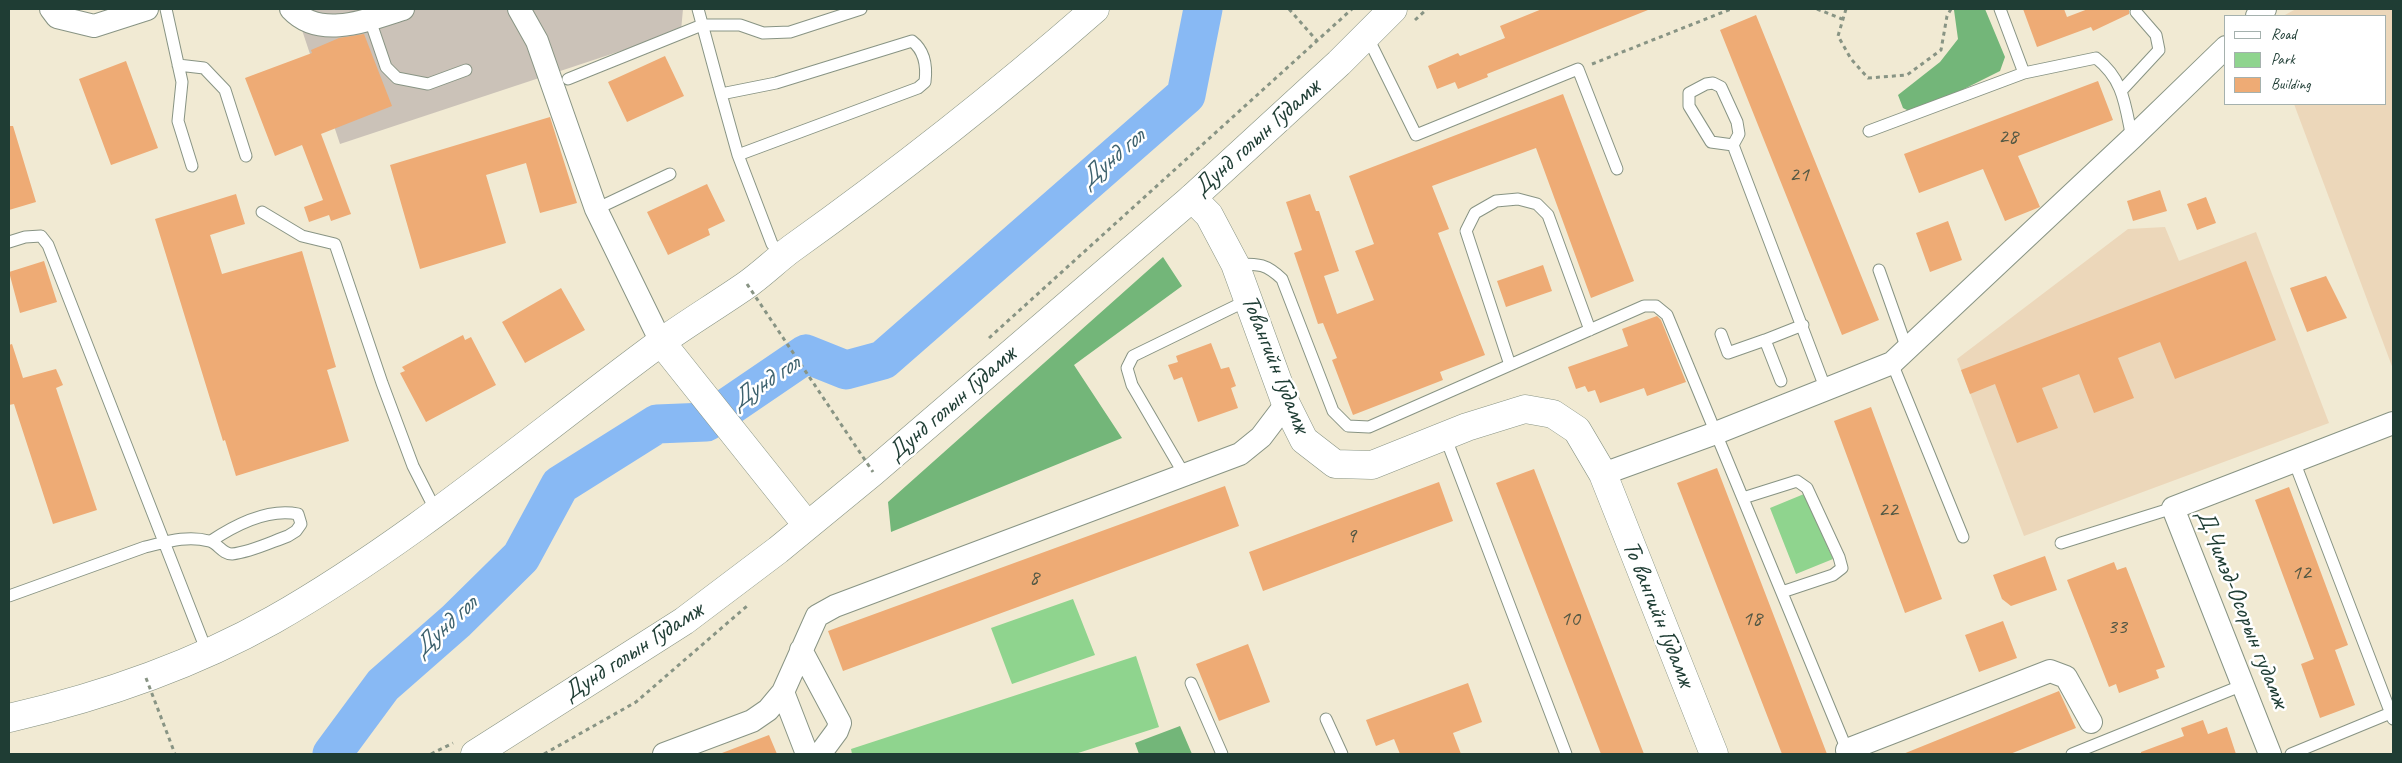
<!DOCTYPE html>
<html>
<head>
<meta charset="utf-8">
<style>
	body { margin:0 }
	#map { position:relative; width:2402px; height:763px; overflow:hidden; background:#f1ead3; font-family:Caveat,sans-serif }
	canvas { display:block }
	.frame { position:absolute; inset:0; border:10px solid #1f3d34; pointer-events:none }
	.legend { position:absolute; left:2224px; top:15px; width:162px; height:90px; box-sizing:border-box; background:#fff; border:1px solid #a5b1ae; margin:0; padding:6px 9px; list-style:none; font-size:15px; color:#1f3d34 }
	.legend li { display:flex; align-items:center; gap:10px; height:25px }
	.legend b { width:25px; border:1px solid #a5b1ae }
</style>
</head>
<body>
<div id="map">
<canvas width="2402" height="763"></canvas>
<div class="frame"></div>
<ul class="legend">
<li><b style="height:6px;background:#fff"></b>Road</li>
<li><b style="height:14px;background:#8fd48e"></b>Park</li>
<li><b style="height:14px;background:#eeab75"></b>Building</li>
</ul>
</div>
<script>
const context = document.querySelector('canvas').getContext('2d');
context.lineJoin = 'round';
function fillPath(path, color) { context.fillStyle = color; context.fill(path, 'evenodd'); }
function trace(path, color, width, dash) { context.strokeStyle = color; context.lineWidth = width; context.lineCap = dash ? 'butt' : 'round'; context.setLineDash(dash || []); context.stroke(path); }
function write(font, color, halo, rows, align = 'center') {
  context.font = font + ' Caveat,sans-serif'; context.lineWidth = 5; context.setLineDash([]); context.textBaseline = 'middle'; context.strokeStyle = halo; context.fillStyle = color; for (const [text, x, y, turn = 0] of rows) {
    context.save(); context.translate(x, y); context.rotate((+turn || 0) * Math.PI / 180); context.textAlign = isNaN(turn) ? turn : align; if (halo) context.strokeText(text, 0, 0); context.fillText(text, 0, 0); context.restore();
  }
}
const built = new Path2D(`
	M 2296,9 L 2393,9 L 2393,369 L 2294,104 L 2386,104 L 2386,16 L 2283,16 Z
	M 2165,227 L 2179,261 L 2256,232 L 2329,423 L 2024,536 L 1957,359 L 2128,229 Z`);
const industrial = new Path2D(`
	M 295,9 L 683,9 L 681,31 L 340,144 Z`);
const green = new Path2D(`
	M 1804,494 L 1833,559 L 1796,574 L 1770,508 Z
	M 1073,599 L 1095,655 L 1012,684 L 991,628 Z
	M 1136,656 L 1159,727 L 1075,754 L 852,754 L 851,749 Z`);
const forest = new Path2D(`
	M 1957,9 L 1985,9 L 2005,57 L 2000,71 L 1962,90 L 1909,111 L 1903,108 L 1898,95 L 1940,62 L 1958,39 L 1954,10 Z
	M 1163,257 L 1182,286 L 1074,365 L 1122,438 L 891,532 L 888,502 Z
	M 1180,726 L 1192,754 L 1139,754 L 1135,743 Z`);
const river = new Path2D(`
	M 332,754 L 383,685 L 456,621 L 521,557 L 560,485 L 657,424 L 706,422 L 806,354 L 846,370 L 883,360 L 1186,95 L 1203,9`);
const building = new Path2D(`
	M 1542,9 L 1648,10 L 1487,74 L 1488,77 L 1458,89 L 1455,82 L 1437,89 L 1428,66 L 1458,53 L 1460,56 L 1505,38 L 1500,26 Z
	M 2023,9 L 2064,9 L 2067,17 L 2088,9 L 2129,9 L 2129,14 L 2093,31 L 2091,27 L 2037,47 Z
	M 1756,15 L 1879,320 L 1842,335 L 1720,30 Z
	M 364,34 L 392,106 L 321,134 L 351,214 L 331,221 L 329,215 L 309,222 L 304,207 L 323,200 L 302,145 L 275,156 L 245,78 L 312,53 L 311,50 L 339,38 Z
	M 665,56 L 684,96 L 627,122 L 608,82 Z
	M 126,61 L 158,148 L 111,165 L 79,79 Z
	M 2098,81 L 2113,120 L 2018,156 L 2040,207 L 2005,221 L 1983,169 L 1919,193 L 1904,154 Z
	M 1563,94 L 1634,281 L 1591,298 L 1536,148 L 1432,186 L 1449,229 L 1438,233 L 1485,355 L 1440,372 L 1443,380 L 1353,415 L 1332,360 L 1337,358 L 1323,323 L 1318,324 L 1294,253 L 1302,250 L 1286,202 L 1310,194 L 1316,211 L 1319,211 L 1339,271 L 1324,276 L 1337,314 L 1374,300 L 1355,251 L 1374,244 L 1349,176 Z
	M 550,117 L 577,203 L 540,213 L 526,163 L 486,175 L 506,243 L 420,269 L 390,165 Z
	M 9,126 L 13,126 L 36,202 L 9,210 Z
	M 707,184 L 725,221 L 708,229 L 710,235 L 668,255 L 647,212 Z
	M 2160,190 L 2167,211 L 2133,221 L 2127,201 Z
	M 236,194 L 245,224 L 210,235 L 222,274 L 302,251 L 336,367 L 327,370 L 349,441 L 236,476 L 225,440 L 223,441 L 155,219 Z
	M 2206,197 L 2216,223 L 2197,230 L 2187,204 Z
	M 1948,221 L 1962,260 L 1930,272 L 1916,233 Z
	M 44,261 L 57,302 L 20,313 L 9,272 Z
	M 2246,261 L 2276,340 L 2175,379 L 2160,342 L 2118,358 L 2134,398 L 2094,413 L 2079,374 L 2042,388 L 2058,428 L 2017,443 L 1995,384 L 1970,394 L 1961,370 Z
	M 1543,265 L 1552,291 L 1506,307 L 1497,281 Z
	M 2326,276 L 2347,318 L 2307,332 L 2290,288 Z
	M 561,288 L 585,330 L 525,363 L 502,322 Z
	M 1657,316 L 1661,320 L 1686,382 L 1647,396 L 1644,388 L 1600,403 L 1595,390 L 1588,392 L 1585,386 L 1576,389 L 1568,367 L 1628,346 L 1622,329 Z
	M 463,335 L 465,340 L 471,337 L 496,385 L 426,422 L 400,373 L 405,371 L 402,367 Z
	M 1211,343 L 1221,369 L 1229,367 L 1236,386 L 1231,388 L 1238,408 L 1198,422 L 1182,377 L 1174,380 L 1168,365 L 1178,362 L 1176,356 Z
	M 12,344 L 23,378 L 56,369 L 63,385 L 56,388 L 97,510 L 53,524 L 14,404 L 9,405 L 9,345 Z
	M 1871,407 L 1942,599 L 1905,613 L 1834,421 Z
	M 1717,468 L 1827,754 L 1782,754 L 1677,483 Z
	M 1534,469 L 1644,754 L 1601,754 L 1496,483 Z
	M 1439,482 L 1453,521 L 1263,591 L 1249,552 Z
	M 1225,486 L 1239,526 L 843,671 L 828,631 Z
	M 2289,487 L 2348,645 L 2335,650 L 2355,705 L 2320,718 L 2301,664 L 2314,659 L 2255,500 Z
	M 2045,556 L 2057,590 L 2011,606 L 2002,599 L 1993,575 Z
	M 2114,562 L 2117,570 L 2126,567 L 2165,667 L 2156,670 L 2159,678 L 2119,693 L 2116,684 L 2109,687 L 2067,580 Z
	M 2003,621 L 2017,658 L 1979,672 L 1965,635 Z
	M 1248,644 L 1270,702 L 1219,721 L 1196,664 Z
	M 1468,683 L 1482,722 L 1453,733 L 1461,754 L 1400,754 L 1394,739 L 1376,746 L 1366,720 Z
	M 2059,691 L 2076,728 L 2010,754 L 1903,754 Z
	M 2203,720 L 2208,734 L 2227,727 L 2236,754 L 2141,754 L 2141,752 L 2184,736 L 2181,728 Z
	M 769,735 L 777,754 L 723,754 L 722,753 Z`);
const path = new Path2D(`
	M 1289,9 L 1317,41
	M 1817,9 L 1842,19
	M 1846,9 L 1838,36 L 1851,59 L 1868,78 L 1907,75 L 1941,50 L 1947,16 L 1951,9
	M 1415,20 L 1427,9
	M 1592,64 L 1731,9
	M 989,338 L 1352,9
	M 431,754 L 453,743
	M 544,754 L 636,702 L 747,606`);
const service = new Path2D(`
	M 166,9 L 182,82 L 178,121 L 192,166
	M 698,9 L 721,94 L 776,83 L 912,41 C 925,51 927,66 925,82 L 918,88 L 738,155
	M 370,20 L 386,67 L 397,78 L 428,84 L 466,70
	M 1367,36 L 1416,135 L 1578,69 L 1617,169
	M 178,65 L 204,68 L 225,90 L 246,156
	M 2024,73 L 2096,58 C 2124,80 2125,105 2132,138
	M 568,79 L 702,25 L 740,25 L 763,33 L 790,32 L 861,9
	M 1713,83 L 1721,87 L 1737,122 L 1739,134 L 1733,145 L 1711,142 L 1689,106 L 1689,93 L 1706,84 Z
	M 2121,91 L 2159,50 L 2156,35 L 2136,12
	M 721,94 L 738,155 L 772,244 L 783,255
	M 1869,131 L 2024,73 L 2000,9
	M 1733,145 L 1826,390
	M 596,209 L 670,174
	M 262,212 L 302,236 L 335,244 L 382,383 L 413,466 L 437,513
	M 9,242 L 25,237 L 41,236 L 48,245 L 207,652
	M 1235,264 C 1258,264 1265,263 1282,279 L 1333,411 L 1348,426 L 1369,427 L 1644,306 L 1656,306 L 1667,315 L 1847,750
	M 1879,270 L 1907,349
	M 1721,334 L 1728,353 L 1765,340
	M 1892,363 L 1963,537
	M 1510,365 L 1466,231 L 1475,213 L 1496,201 L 1518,199 L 1537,204 L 1548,215 L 1590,330
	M 1781,381 L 1765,340 L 1803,325
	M 1445,436 L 1566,754
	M 2294,461 L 2393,719
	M 1184,474 L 1132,385 L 1127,368 L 1133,356 L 1248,300
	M 1743,498 L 1797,481 L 1807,488 L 1839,557 L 1842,568 L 1833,575 L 1782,592
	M 2061,543 L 2173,508
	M 9,596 L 145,547 C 166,542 187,535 209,541 C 218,543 222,554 232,554 C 251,552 271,542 288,536 L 296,531 L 301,524 L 298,514 C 269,508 235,525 211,541
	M 1191,683 L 1222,754
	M 1326,719 L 1342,754
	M 2072,754 L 2243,685
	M 2291,754 L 2393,712`);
const minor = new Path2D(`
	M 51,9 L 57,17 L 94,26 L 147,9
	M 291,9 C 320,40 368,20 403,9
	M 519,9 L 537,41 L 596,209 L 661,342
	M 2257,16 L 2265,9
	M 1603,474 L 1716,433 L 1892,363 L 2132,138 L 2226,47
	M 801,650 L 840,723 L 837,731 L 820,754
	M 783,692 L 807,754
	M 664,754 L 752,721 L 768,710 L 783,692 L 817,616 L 835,606 L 1240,454 L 1261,437 L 1286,404
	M 1848,754 L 1847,750 L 2050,671 L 2066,677 L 2091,722
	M 2270,754 L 2173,508 L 2393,423`);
const tertiary = new Path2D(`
	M 1192,198 L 1209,215 L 1235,264 L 1286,404 L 1304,440 L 1335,464 L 1372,465 L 1467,427 L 1525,409 L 1553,414 L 1577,430 L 1603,474 L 1714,754
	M 661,342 L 807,525
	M 9,718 C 100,697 191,666 273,620 C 410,542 531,438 657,345 C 686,324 716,306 745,286 C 761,275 775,261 791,249 C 896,174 998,94 1095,9`);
const secondary = new Path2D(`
	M 475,754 L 684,621 L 778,550 L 873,472 L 1192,198 L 1339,63 L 1393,9`);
const pathBridge = new Path2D(`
	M 747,284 L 873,472
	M 146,678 L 175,754`);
const numberNames = [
	["28",2008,137],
	["21",1799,175],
	["22",1888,510],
	["9",1351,536],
	["12",2301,573],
	["8",1034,578],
	["10",1570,619],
	["18",1752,619],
	["33",2117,627]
];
const streetNames = [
	["Дунд голын Гудамж",1257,138,-42],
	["Товангийн Гудамж",1275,364,68],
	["Дунд голын Гудамж",952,404,-41],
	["Д.Чимэд-Осорын гудамж",2242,609,68],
	["То вангийн Гудамж",1658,614,68],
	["Дунд голын Гудамж",633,652,-33]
];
const waterNames = [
	["Дунд гол",1112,159,-41],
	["Дунд гол",765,383,-34],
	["Дунд гол",445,627,-43]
];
fillPath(built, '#ecd7ba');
fillPath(industrial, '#cbc2b8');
fillPath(green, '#8fd48e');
fillPath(forest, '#73b679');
trace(river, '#88b9f4', 39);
fillPath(building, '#eeab75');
trace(service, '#889484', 13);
trace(minor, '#889484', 24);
trace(tertiary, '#889484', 29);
trace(secondary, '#889484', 29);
trace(path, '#889484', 3, [4, 4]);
trace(service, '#fff', 11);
trace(minor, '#fff', 22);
trace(tertiary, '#fff', 28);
trace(secondary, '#fff', 28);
trace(pathBridge, '#889484', 3, [4, 4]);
write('22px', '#535844', null, numberNames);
write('25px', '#1f3d34', '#fff', streetNames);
write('italic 26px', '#3e626e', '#fff', waterNames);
</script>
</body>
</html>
